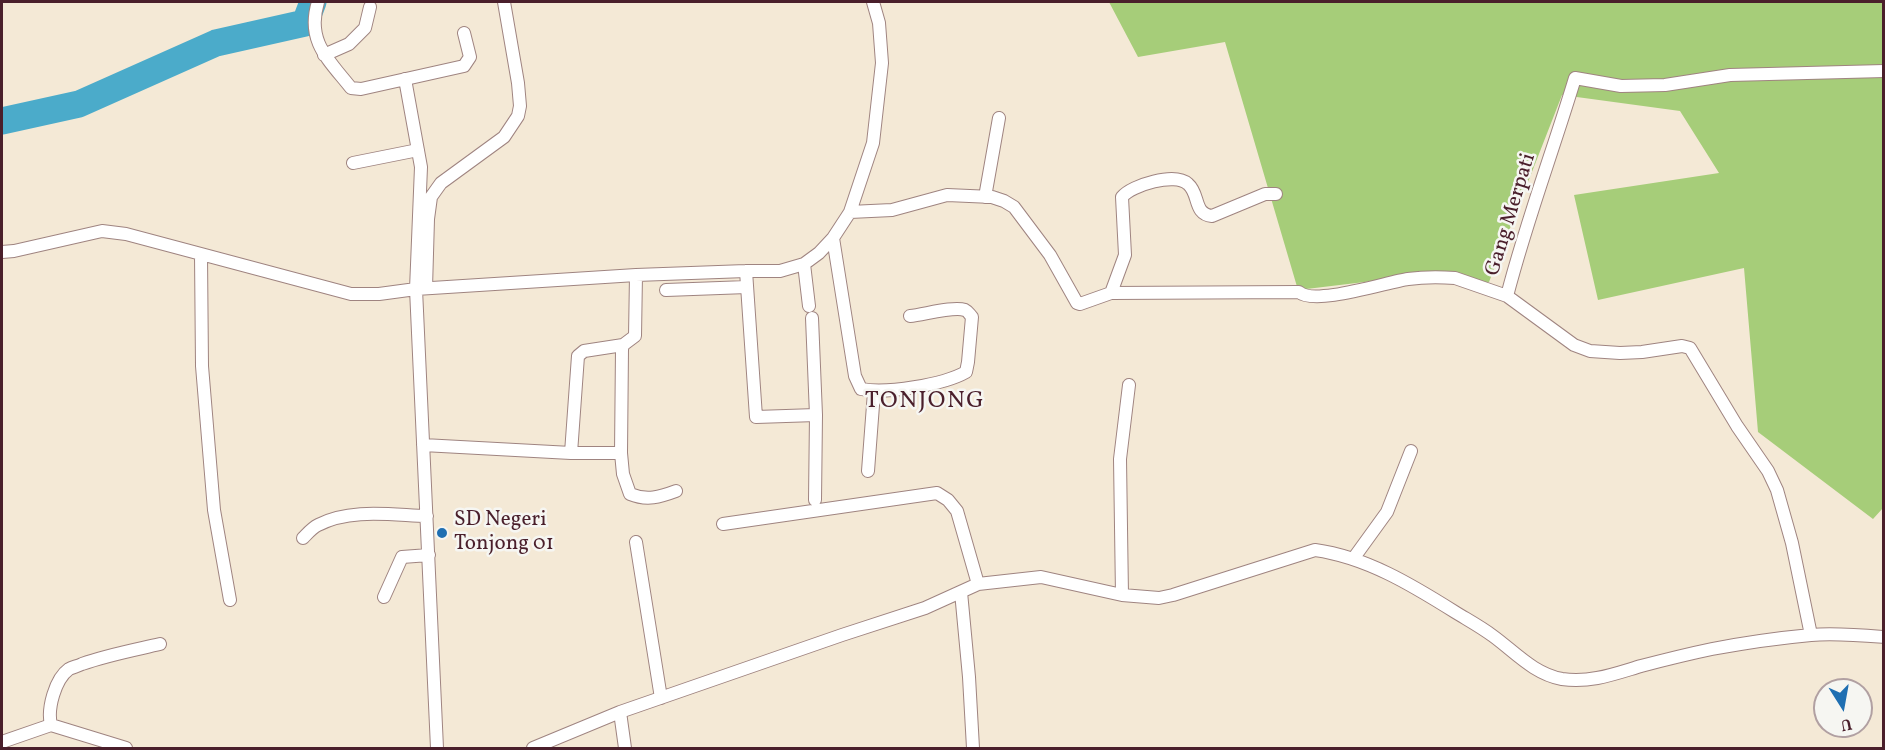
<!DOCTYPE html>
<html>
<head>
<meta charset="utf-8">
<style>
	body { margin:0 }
	#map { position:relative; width:1885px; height:750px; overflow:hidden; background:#f4e9d6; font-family:Vollkorn,serif }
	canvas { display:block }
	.frame { position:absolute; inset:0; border:3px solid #4a1f2b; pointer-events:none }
	.north { position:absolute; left:1813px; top:678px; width:60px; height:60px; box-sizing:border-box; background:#f6f6f2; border:2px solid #b1a0a2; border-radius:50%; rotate:169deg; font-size:16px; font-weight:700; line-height:24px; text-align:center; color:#4a1f2b }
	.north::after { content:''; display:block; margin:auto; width:21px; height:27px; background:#1f6fb2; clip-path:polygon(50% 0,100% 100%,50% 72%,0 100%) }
</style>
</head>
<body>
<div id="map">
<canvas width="1885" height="750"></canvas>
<div class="frame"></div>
<div class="north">U</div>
</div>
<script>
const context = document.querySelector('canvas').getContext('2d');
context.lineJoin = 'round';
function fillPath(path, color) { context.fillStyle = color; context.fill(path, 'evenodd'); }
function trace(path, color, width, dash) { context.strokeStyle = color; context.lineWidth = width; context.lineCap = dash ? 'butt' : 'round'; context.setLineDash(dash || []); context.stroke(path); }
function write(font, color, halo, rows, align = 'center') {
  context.font = font + ' Vollkorn,serif'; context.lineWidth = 5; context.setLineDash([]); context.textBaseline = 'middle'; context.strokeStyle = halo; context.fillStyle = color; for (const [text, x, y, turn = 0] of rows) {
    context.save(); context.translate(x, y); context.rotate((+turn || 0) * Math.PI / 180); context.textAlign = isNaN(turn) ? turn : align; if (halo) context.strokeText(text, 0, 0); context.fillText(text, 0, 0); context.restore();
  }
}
const green = new Path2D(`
	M 1109,2 L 1883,2 L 1883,508 L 1873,519 L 1758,432 L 1744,268 L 1598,300 L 1574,195 L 1719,173 L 1680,111 L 1562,95 L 1489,282 L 1373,281 L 1298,290 L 1225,42 L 1138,57 Z`);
const river = new Path2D(`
	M 2,121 L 79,104 L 216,43 L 305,23 L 313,2`);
const minor = new Path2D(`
	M 318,2 C 306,41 328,59 351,88 L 361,89 L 464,66 L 470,57 L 464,33
	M 324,55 L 349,44 L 365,28 L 370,7
	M 353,163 L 418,150
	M 985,197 L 999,118
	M 850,212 L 892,210 L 947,195 L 992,197 L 1004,201 L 1014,207 L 1050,255 L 1077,303 L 1080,304 L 1111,293 L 1299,292 C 1314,306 1387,282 1408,279 C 1423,277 1440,277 1455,278 L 1507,296 L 1574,345 L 1590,351 L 1620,353 L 1642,352 L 1682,346 L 1690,348 L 1737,426 L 1768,471 L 1777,490 L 1792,543 L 1811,635
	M 833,238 L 855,376 L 861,389 C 886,394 943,385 966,372 L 968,362 L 972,317 C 969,314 969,312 965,310 C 953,306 923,315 910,316
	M 2,252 L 14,251 L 102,231 L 126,234 L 351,294 L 379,294 L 416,289 L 421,167 L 405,79
	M 201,255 L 202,366 L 214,510 L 230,600
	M 804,264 L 809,306
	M 746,271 L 756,417 L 816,415
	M 636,275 L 635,336 L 623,345 L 622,349 L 621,453 L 623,474 L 630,494 C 647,501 660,497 676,491
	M 426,288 L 428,219 L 431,197 L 441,183 L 504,137 L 518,116 L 520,106 L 518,83 L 504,2
	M 666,290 L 747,287
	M 1111,293 L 1125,255 L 1122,197 C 1132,185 1175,172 1188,184 C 1200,194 1193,214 1212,216 L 1265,194 L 1276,194
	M 1507,296 C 1526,222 1553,151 1575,78 L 1621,86 L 1665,85 L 1730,75 L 1884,71
	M 812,318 L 816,415 L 815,500
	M 423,445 L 571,453 L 621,453
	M 571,453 L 578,356 L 584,351 L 623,345
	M 868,471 L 874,392
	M 723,524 L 937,493 L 948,500 L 957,511 L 978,584
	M 303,538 C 307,534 312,528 318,525 C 350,508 392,515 427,516
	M 636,542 L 661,698
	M 1353,559 L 1387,512 L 1411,451
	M 961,592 L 969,677 L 973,748
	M 1122,595 L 1120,459 L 1129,385
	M 384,597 L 402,557 L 429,555
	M 620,712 L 625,748
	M 51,725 C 47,709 55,679 69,669 C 73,667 78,666 82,664 C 107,655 134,650 160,644
	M 2,742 L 51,725 L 126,748
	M 437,748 L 416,289 L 636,275 L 746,271 L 780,271 L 804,264 L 819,253 L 833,238 L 850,212 L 873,143 L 882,63 L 879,23 L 873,2
	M 533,748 L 620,712 L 842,635 L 925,608 L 978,584 L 1041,577 L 1122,595 L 1159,598 L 1173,595 L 1315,550 C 1366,557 1412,585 1455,612 C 1468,620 1481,627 1493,636 C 1515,652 1534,674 1562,679 C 1591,683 1614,674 1641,666 C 1664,660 1688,654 1712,649 C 1744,643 1778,638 1811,635 C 1835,633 1859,635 1884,637`);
const markers = [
	[442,533,6,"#1f6fb2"]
];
const streetNames = [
	["Gang Merpati",1512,215,-73]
];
const poiNames = [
	["SD Negeri",454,521],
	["Tonjong 01",454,545]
];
const quarterNames = [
	["TONJONG",925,403]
];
fillPath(green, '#a6cd79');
trace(river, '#4babca', 27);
trace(minor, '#9f8480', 14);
trace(minor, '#fff', 12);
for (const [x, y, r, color] of markers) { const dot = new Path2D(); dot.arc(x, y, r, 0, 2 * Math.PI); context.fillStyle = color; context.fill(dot); trace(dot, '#f6f6f2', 2); }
write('21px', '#4a1f2b', '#f6f6f2', streetNames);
write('21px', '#4a1f2b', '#f6f6f2', poiNames, 'left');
context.letterSpacing = '1.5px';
write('24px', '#4a1f2b', '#f6f6f2', quarterNames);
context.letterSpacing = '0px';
</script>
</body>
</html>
